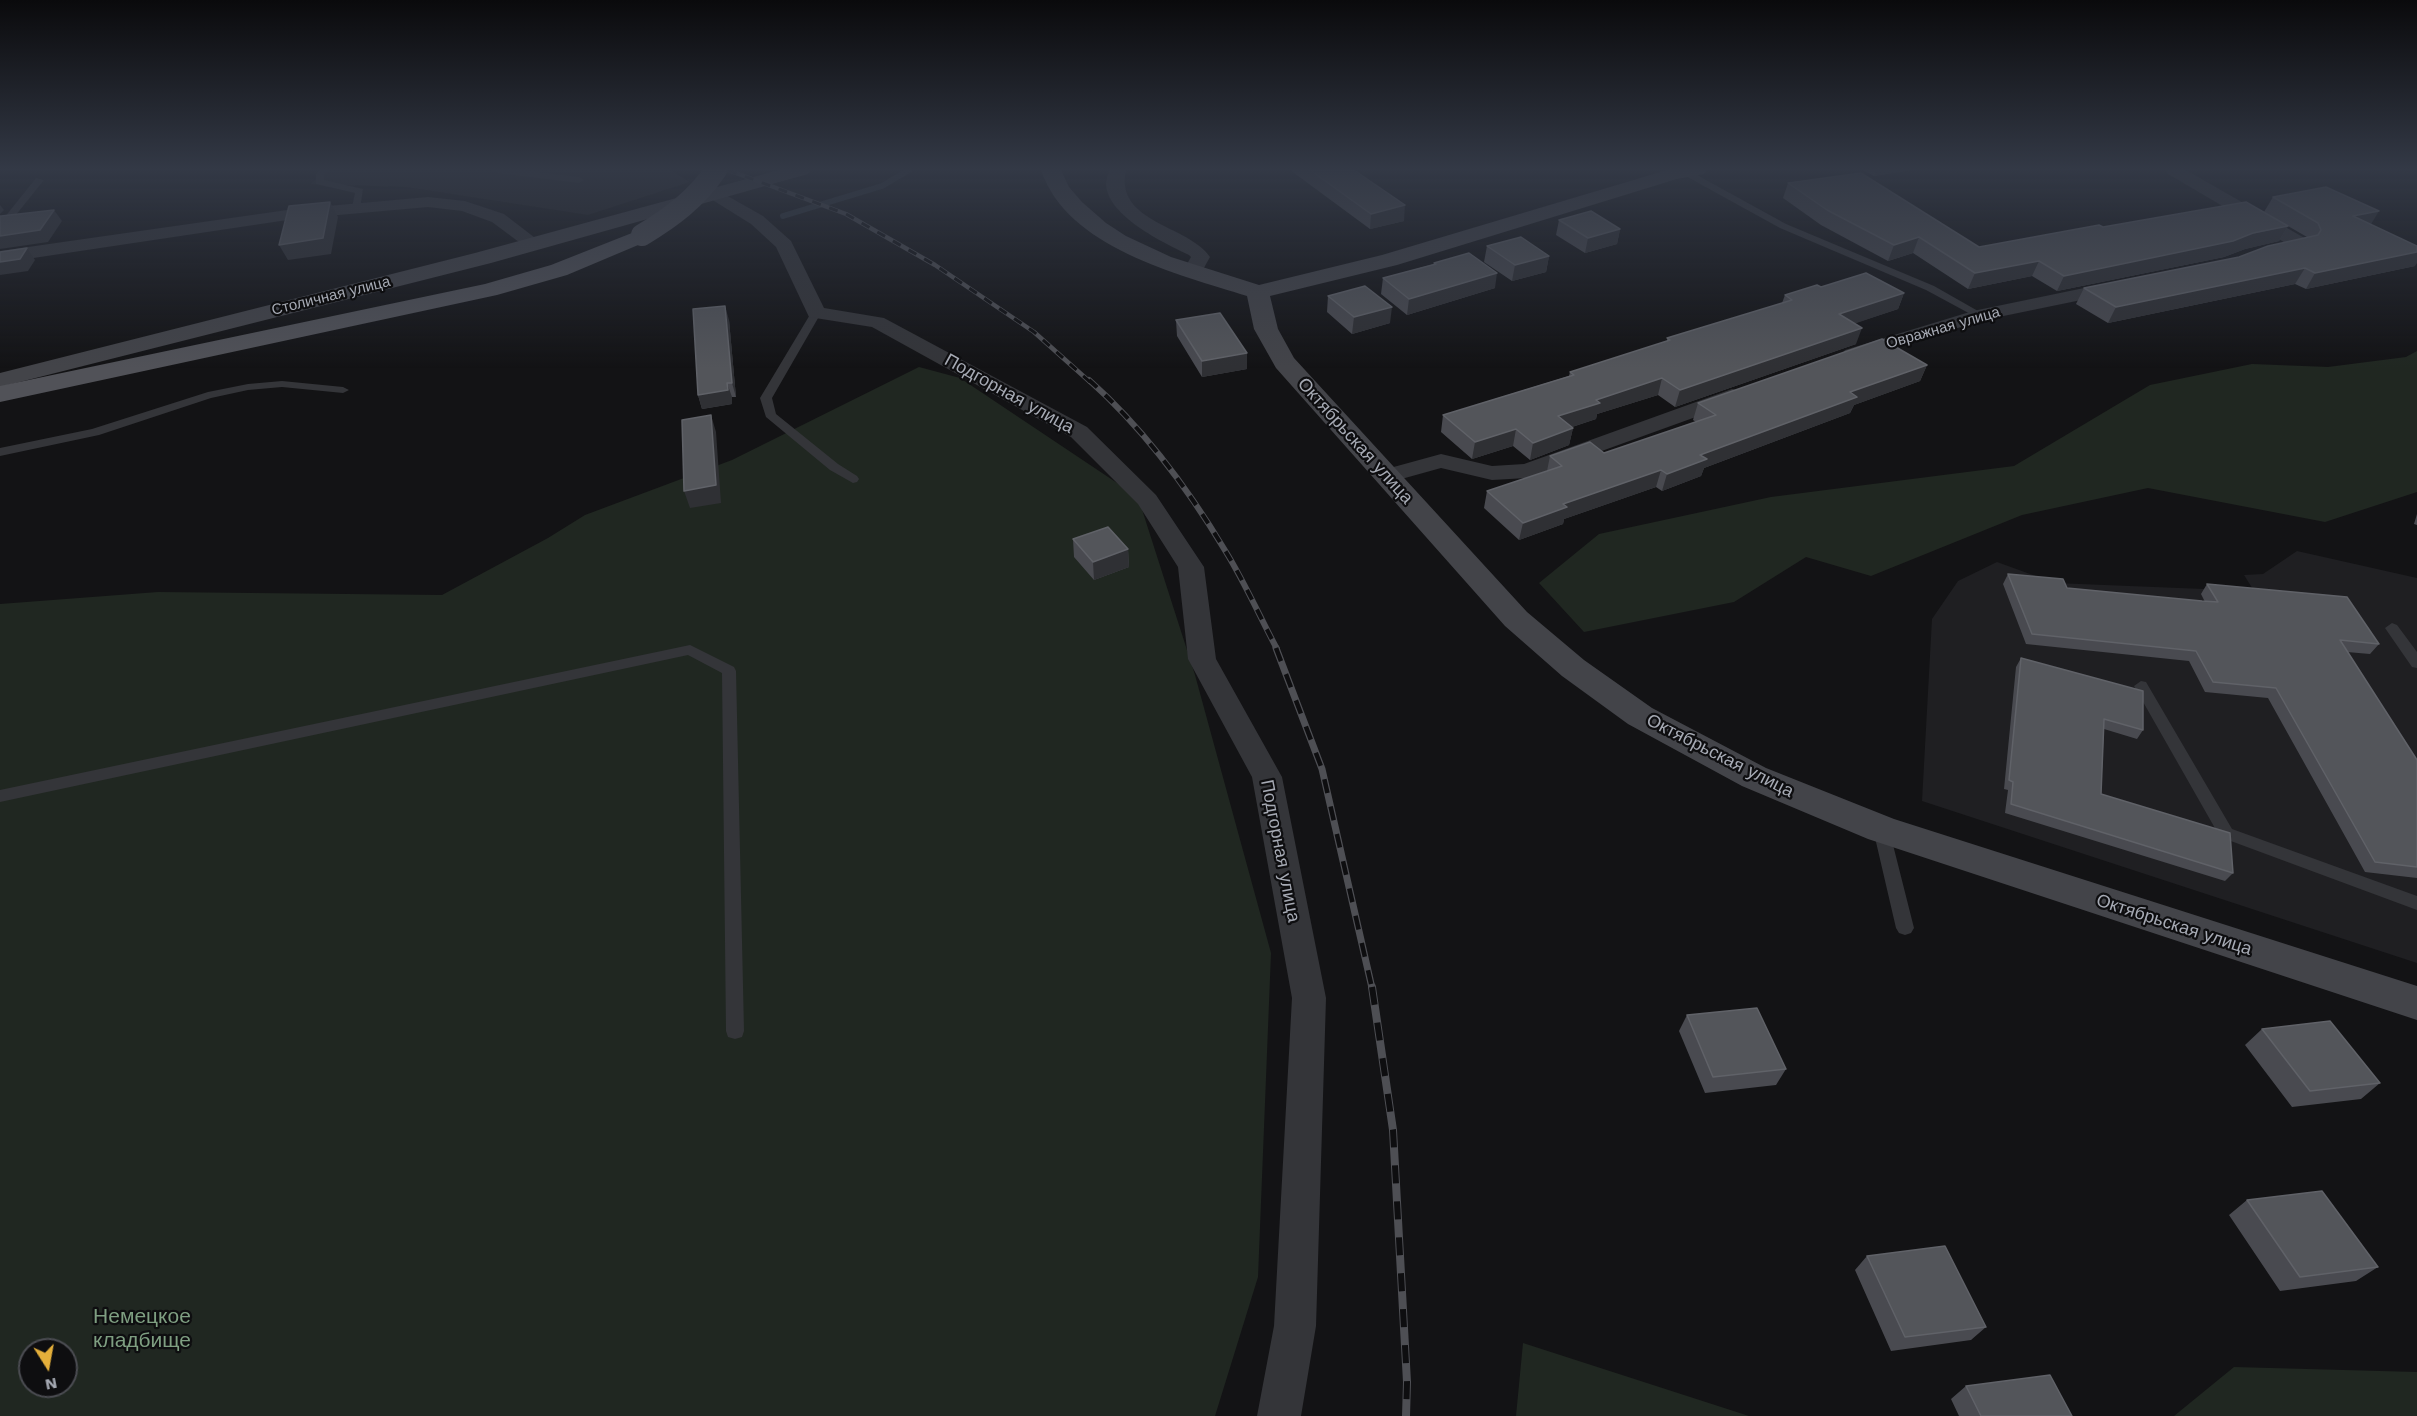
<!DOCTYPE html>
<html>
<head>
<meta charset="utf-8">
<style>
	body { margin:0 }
	#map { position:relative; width:2417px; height:1416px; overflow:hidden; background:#131315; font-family:"Work Sans",sans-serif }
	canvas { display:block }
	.north { position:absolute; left:18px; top:1338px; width:60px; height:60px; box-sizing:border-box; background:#0e0e10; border:2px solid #4b4c52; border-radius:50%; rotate:169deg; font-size:16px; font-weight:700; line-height:24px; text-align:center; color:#a6aab4 }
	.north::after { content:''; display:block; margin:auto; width:21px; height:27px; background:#e4af3b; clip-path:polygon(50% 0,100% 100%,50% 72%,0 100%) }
</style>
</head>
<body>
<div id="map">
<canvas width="2417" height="1416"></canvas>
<div class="north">N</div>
</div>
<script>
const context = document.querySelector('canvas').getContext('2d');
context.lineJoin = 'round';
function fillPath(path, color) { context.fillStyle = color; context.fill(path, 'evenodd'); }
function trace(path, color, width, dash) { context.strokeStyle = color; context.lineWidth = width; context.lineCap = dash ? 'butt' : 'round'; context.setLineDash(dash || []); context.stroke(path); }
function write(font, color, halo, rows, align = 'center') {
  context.font = font + ' "Work Sans",sans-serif'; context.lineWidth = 4.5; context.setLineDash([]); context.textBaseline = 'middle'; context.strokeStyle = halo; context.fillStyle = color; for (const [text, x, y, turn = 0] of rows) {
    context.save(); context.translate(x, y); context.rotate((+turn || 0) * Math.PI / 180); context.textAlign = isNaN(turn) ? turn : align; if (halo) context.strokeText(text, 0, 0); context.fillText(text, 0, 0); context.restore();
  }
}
const built = new Path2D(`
	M 326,170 L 670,170 L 690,182 L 588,215 L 406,187 L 310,184 Z
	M 2297,551 L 2417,578 L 2417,963 L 1922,801 L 1932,619 L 1958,581 L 1997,562 L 2055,583 L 2254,591 L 2244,575 L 2263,574 Z`);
const green = new Path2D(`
	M 2417,351 L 2417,492 L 2325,522 L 2148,488 L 2022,515 L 1871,576 L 1806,557 L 1734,602 L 1584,632 L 1539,583 L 1599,534 L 1771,497 L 2014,466 L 2150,385 L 2252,364 L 2328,367 L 2406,357 Z
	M 919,367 L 960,378 L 1138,497 L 1195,675 L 1271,953 L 1258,1277 L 1215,1416 L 0,1416 L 0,604 L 158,592 L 442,595 L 548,538 L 585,515 L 732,460 ZM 30,1350 L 66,1350 L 66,1386 L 30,1386 Z
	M 1523,1343 L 1749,1416 L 1516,1416 Z
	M 2234,1367 L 2417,1372 L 2417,1416 L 2174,1416 Z`);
const stream = new Path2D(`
	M 783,216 L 882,186 L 909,170`);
const lane = new Path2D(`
	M 320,170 L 329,170 L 324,175 L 324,180 L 363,189 L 360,209 L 352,207 L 355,193 L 316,184 L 316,174 Z
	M 494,170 L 519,170 L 579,177 L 584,180 L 579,183 L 498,173 Z
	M 1682,170 L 1688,170 L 1786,224 L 1934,286 L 1985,315 L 1984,317 L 1976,317 L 1926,290 L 1780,228 L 1682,174 Z
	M 36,178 L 44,180 L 3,231 L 0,232 L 0,223 Z
	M 816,310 L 821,313 L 772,398 L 776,414 L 838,464 L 857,476 L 859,479 L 857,482 L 853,483 L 830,470 L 766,417 L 760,398 L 811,313 Z
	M 282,381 L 343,387 L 349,390 L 343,393 L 282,387 L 248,390 L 211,398 L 99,435 L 0,456 L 0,448 L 92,429 L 208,392 L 248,384 Z
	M 2392,623 L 2397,625 L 2417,652 L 2417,668 L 2412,667 L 2385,628 Z
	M 690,645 L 734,667 L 736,671 L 744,1031 L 742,1037 L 735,1039 L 728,1037 L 726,1031 L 722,673 L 688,655 L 0,802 L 0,790 Z
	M 2141,681 L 2146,682 L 2232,829 L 2417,896 L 2417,910 L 2220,837 L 2134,686 Z
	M 1881,823 L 1887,825 L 1889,829 L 1914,928 L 1911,933 L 1905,935 L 1899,933 L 1896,928 L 1873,829 L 1875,825 Z`);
const street = new Path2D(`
	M 1110,170 L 1126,170 C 1114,223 1189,225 1210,257 L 1200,275 L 1186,275 L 1183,271 L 1191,257 L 1189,255 C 1164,243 1107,216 1106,184 C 1106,179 1108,174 1110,170 Z
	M 2166,170 L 2186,170 L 2308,240 L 2310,244 L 2308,248 L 2294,248 L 2168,174 Z
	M 717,190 L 763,216 L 791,241 L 824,308 L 884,318 L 1087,427 L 1156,495 L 1204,567 L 1216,659 L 1282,777 L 1326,998 L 1316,1326 L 1301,1416 L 1257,1416 L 1274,1326 L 1292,998 L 1252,777 L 1188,659 L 1178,567 L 1138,504 L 1071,437 L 872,327 L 809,317 L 776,247 L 751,224 L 711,199 L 708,195 L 711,191 Z
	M 428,197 L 465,201 L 504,214 L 543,244 L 541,248 L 527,248 L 492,222 L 462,211 L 428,207 L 294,219 L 0,263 L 0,251 L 294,209 Z
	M 2118,281 L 2125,283 L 2128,287 L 2125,291 L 1984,320 L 1852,360 L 1845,358 L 1842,354 L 1845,350 L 1973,311 Z
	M 1732,389 L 1740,391 L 1743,396 L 1740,401 L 1527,478 L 1492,480 L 1441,468 L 1387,483 L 1379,481 L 1375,476 L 1379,471 L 1441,454 L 1492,466 L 1524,464 Z`);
const secondary = new Path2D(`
	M 779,170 L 811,170 L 808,174 L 491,263 L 0,387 L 0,373 L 475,253 Z
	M 1041,170 L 1061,170 L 1069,187 L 1082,202 L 1106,223 L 1126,236 L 1171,257 L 1259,285 L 1382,255 L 1667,170 L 1707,170 L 1704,174 L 1677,179 L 1397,265 L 1270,296 L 1278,329 L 1294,358 L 1527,612 L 1584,660 L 1652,708 L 1766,768 L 1894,819 L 2417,986 L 2417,1020 L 1868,839 L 1742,786 L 1628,724 L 1562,676 L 1505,626 L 1276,368 L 1254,329 L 1247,296 C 1178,274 1067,248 1041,170 Z`);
const primary = new Path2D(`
	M 642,229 L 650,230 L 653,235 L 650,240 L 567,275 L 497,295 L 0,402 L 0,386 L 485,284 L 551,265 Z`);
const railFar3 = new Path2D(`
	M 728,170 L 846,214 L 935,265 L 1034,332 L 1090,382`);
const railFar2 = new Path2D(`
	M 1089,380 C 1143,428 1189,490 1226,552 C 1245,583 1260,617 1277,649`);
const railFar1 = new Path2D(`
	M 1276,648 L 1322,769 L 1372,988`);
const rail = new Path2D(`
	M 1372,987 L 1393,1130 L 1407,1382 L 1406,1416`);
const primaryBridge = new Path2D(`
	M 642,235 C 672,217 696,199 716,170`);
const wall = new Path2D(`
	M 1290,170 L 1354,170 L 1404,221 L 1370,229 Z
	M 1863,170 L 1911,170 L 1874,176 Z
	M 1788,183 L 1979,247 L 2103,227 L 2264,212 L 2273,197 L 2371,225 L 2415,266 L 2306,289 L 2295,284 L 2108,323 L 2076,304 L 2084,288 L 2239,257 L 2307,237 L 2288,226 L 2279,241 L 2245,249 L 2224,257 L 2057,291 L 2032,276 L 1968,289 L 1913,253 L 1888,261 L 1821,225 L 1783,198 Z
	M 1559,220 L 1620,229 L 1617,244 L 1585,253 L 1556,235 Z
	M 1487,246 L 1549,256 L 1546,272 L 1512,281 L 1484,262 Z
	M 1434,263 L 1495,288 L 1407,315 L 1381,294 L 1383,278 L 1434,264 Z
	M 1821,287 L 1904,293 L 1898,309 L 1855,323 L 1856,344 L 1675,407 L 1658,395 L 1597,414 L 1596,419 L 1572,427 L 1573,428 L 1569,445 L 1530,460 L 1513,446 L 1472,459 L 1441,432 L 1443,415 L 1569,376 L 1570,372 L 1667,341 L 1667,338 L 1782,303 L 1785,295 Z
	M 1328,296 L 1390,323 L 1352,334 L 1327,312 Z
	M 729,320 L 736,397 L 732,397 L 732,404 L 702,409 L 698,395 Z
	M 1176,320 L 1247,369 L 1202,377 L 1177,336 Z
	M 1927,365 L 1920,381 L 1854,405 L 1850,413 L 1704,468 L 1701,476 L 1662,491 L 1656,487 L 1564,519 L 1563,524 L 1519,540 L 1484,508 L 1487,491 L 1547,471 L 1550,456 L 1604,453 L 1696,422 L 1693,420 L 1698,403 Z
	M 2417,514 L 2417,525 L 2414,524 Z
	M 1073,539 L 1128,549 L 1129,567 L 1094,580 L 1074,557 Z
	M 2008,574 L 2067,588 L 2205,602 L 2201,594 L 2207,584 L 2379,644 L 2370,654 L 2347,652 L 2417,760 L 2417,878 L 2365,872 L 2268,698 L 2205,692 L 2189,661 L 2026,644 L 2003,584 Z
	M 2021,658 L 2143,730 L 2137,739 L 2104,729 L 2101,794 L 2233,873 L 2225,881 L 2005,813 L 2008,790 L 2004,789 L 2016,667 Z
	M 1687,1015 L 1786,1069 L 1776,1085 L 1705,1093 L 1679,1031 Z
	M 2262,1029 L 2380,1083 L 2361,1099 L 2292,1107 L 2245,1045 Z
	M 2247,1200 L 2378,1267 L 2356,1281 L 2280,1291 L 2229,1215 Z
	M 1867,1256 L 1986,1327 L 1971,1340 L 1891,1351 L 1855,1270 Z
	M 1966,1386 L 2072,1416 L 1959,1416 L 1951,1399 Z`);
const shadedWall = new Path2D(`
	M 1876,170 L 1911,170 L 1874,176 Z
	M 330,202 L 338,217 L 331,254 L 288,260 L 279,245 Z
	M 0,205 L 4,210 L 0,214 Z
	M 1405,205 L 1404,221 L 1370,229 L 1371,214 Z
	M 54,210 L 62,221 L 48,242 L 0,249 L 0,236 Z
	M 2379,211 L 2370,226 L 2353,216 Z
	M 2288,226 L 2279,241 L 2245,249 L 2224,257 L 2057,291 L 2064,276 Z
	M 1620,229 L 1617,244 L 1585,253 L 1588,238 Z
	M 1919,237 L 1913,253 L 1888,261 L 1894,245 Z
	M 27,248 L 35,260 L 28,271 L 0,275 L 0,262 Z
	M 2417,252 L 2417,263 L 2415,266 L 2306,289 L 2315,273 Z
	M 1549,256 L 1546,272 L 1512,281 L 1515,265 Z
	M 2039,261 L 2032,276 L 1968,289 L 1975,273 Z
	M 2305,268 L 2295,284 L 2108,323 L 2116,307 Z
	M 1497,273 L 1495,288 L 1407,315 L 1409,299 Z
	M 1904,293 L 1898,309 L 1833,331 L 1839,314 Z
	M 725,306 L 729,320 L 736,397 L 732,383 Z
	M 1392,307 L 1390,323 L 1352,334 L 1354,317 Z
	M 1862,328 L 1856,344 L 1675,407 L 1680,390 Z
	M 1247,353 L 1247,369 L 1202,377 L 1202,361 Z
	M 1927,365 L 1920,381 L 1854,405 L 1850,413 L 1704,468 L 1701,476 L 1662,491 L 1667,474 L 1700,455 L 1850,392 Z
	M 1662,378 L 1658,395 L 1597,414 L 1596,419 L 1554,433 L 1558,416 L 1596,400 Z
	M 727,383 L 732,397 L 732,404 L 702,409 L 698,395 Z
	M 711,415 L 716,432 L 721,503 L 690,508 L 684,491 Z
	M 1573,428 L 1569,445 L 1530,460 L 1533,443 Z
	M 1516,429 L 1513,446 L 1472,459 L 1475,442 Z
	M 1661,470 L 1656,487 L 1564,519 L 1563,524 L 1519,540 L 1523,523 L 1563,504 Z
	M 1128,549 L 1129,567 L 1094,580 L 1093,562 Z`);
const building = new Path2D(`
	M 1310,170 L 1354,170 L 1405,205 L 1371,214 Z
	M 1861,173 L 1979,247 L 2099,225 L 2103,227 L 2246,202 L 2288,226 L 2253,233 L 2233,241 L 2064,276 L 2039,261 L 1975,273 L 1919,237 L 1894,245 L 1827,210 L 1788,183 Z
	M 2326,187 L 2379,211 L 2353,216 L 2417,246 L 2417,252 L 2315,273 L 2305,268 L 2116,307 L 2084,288 L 2239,257 L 2268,246 L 2318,235 L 2321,230 L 2318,223 L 2273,197 Z
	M 330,202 L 323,238 L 279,245 L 289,206 Z
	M 54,210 L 40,230 L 0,236 L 0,216 L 1,216 Z
	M 1591,211 L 1620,229 L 1588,238 L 1559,220 Z
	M 1521,237 L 1549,256 L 1515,265 L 1487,246 Z
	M 27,248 L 20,259 L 0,262 L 0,252 Z
	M 1469,253 L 1497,273 L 1409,299 L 1383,278 L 1436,264 L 1434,263 Z
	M 1866,273 L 1904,293 L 1839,314 L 1862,328 L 1680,390 L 1662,378 L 1596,400 L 1600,403 L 1558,416 L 1573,428 L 1533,443 L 1516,429 L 1475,442 L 1443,415 L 1574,375 L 1570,372 L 1670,340 L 1667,338 L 1792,300 L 1785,295 L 1817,285 L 1821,287 Z
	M 1365,286 L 1392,307 L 1354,317 L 1328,296 Z
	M 725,306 L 732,383 L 727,383 L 728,390 L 698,395 L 693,309 Z
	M 1220,313 L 1247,353 L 1202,361 L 1176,320 Z
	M 1882,339 L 1927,365 L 1850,392 L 1857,397 L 1700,455 L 1707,459 L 1667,474 L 1661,470 L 1563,504 L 1567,507 L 1523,523 L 1487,491 L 1562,466 L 1550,456 L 1590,442 L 1604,453 L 1716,415 L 1698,403 Z
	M 711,415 L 716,485 L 684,491 L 682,420 Z
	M 1108,527 L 1128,549 L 1093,562 L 1073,539 Z
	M 2008,574 L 2063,579 L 2067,588 L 2202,601 L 2218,602 L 2207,584 L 2347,597 L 2379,644 L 2340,640 L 2417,760 L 2417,867 L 2375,862 L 2276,688 L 2213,682 L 2196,651 L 2032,634 Z
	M 2021,658 L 2143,691 L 2143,730 L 2104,719 L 2101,794 L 2230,833 L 2233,873 L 2011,804 L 2013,782 L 2009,780 Z
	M 1757,1008 L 1786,1069 L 1713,1077 L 1687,1015 Z
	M 2330,1021 L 2380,1083 L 2310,1091 L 2262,1029 Z
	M 2322,1191 L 2378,1267 L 2300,1277 L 2247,1200 Z
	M 1945,1246 L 1986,1327 L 1905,1337 L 1867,1256 Z
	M 2050,1375 L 2072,1416 L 1981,1416 L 1966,1386 Z`);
const farStreetnames = [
	["Столичная улица",331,296,-14],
	["Овражная улица",1943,328,-16]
];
const streetNames = [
	["Подгорная улица",1009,394,29],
	["Октябрьская улица",1355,441,48],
	["Октябрьская улица",1720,756,27],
	["Подгорная улица",1280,851,79],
	["Октябрьская улица",2174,925,18]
];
const nearParknames = [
	["Немецкое",142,1317],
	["кладбище",142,1341]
];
fillPath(built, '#1f1f22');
fillPath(green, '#202721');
trace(stream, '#2d353c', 6);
fillPath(lane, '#343539');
fillPath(street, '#343539');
fillPath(secondary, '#434449');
fillPath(primary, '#515258');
trace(railFar3, '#4e4f54', 4.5);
trace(railFar2, '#4e4f54', 6);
trace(railFar1, '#4e4f54', 7);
trace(rail, '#4e4f54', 8);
trace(railFar3, '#0e0e10', 3, [9]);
trace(railFar2, '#0e0e10', 4, [11]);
trace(railFar1, '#0e0e10', 4.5, [14]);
trace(rail, '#0e0e10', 6, [18]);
trace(primaryBridge, '#515258', 22);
fillPath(wall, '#494a50');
fillPath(shadedWall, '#2f3034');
fillPath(building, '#53555a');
trace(building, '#606268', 1.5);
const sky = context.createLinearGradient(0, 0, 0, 368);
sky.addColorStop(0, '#0a0a0c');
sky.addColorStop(0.46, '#333946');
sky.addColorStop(1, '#33394600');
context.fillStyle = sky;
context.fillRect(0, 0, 2417, 368);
write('15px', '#a6aab4', '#0e0e10', farStreetnames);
write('18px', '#a6aab4', '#0e0e10', streetNames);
write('21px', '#7e9e81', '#0e0e10', nearParknames);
</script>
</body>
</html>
